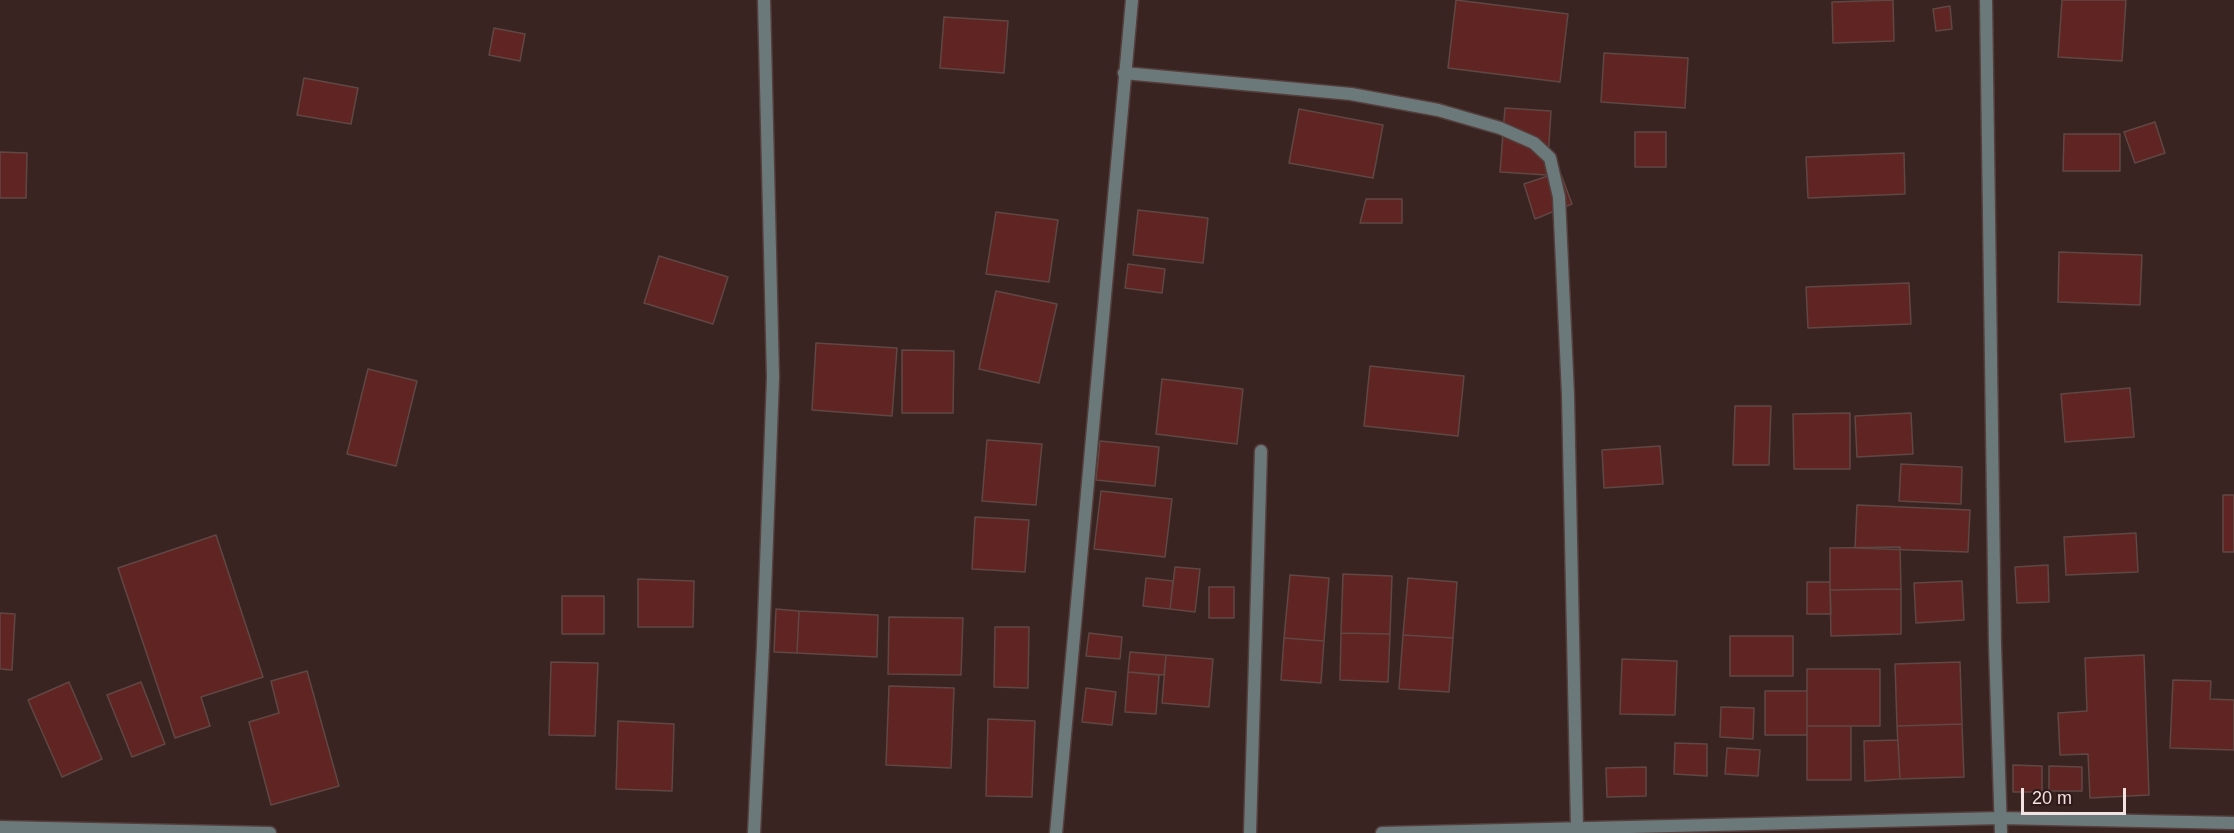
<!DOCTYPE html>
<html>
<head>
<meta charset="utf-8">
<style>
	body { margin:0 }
	#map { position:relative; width:2234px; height:833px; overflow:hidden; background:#3a2422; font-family:Helvetica,sans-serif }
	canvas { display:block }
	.scale { position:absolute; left:2021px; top:788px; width:105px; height:27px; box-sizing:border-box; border:3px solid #f2e2e1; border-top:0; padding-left:8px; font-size:18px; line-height:21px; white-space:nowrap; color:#f2e2e1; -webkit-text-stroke:4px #2f1a19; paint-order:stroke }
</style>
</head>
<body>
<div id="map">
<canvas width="2234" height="833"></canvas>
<div class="scale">20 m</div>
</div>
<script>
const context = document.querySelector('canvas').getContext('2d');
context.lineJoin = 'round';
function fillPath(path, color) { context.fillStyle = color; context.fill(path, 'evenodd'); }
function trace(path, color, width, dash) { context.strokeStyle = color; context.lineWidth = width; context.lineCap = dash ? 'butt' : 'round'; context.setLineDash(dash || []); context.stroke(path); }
const building = new Path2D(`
	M 1456,0 L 1568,14 L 1560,82 L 1448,68 Z
	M 1893,0 L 1894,41 L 1833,43 L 1832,2 Z
	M 2062,0 L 2126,0 L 2122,61 L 2058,57 Z
	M 1950,6 L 1952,29 L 1936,31 L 1933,9 Z
	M 944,17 L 1008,21 L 1004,73 L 940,68 Z
	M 494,28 L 525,34 L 520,61 L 489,55 Z
	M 1604,53 L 1688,58 L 1685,108 L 1601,102 Z
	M 304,78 L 358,88 L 351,124 L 297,115 Z
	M 1505,108 L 1551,111 L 1547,175 L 1500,172 Z
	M 1299,109 L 1383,125 L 1373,178 L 1289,163 Z
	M 2155,122 L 2165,153 L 2135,163 L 2124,132 Z
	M 1635,132 L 1666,132 L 1666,167 L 1635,167 Z
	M 2064,134 L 2120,134 L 2120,171 L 2063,171 Z
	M 0,152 L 27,153 L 26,198 L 0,198 Z
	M 1904,153 L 1905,194 L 1808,198 L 1806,157 Z
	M 1560,172 L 1572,204 L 1535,219 L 1524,184 Z
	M 1366,199 L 1402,199 L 1402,223 L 1360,223 Z
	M 1138,210 L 1208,218 L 1203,263 L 1133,255 Z
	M 996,212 L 1058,220 L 1049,282 L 986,274 Z
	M 2059,252 L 2142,255 L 2140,305 L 2058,302 Z
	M 659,256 L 728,277 L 713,324 L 644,303 Z
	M 1128,264 L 1165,269 L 1162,293 L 1125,288 Z
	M 1909,283 L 1911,324 L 1808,328 L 1806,287 Z
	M 996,291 L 1057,304 L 1039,383 L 979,369 Z
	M 816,343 L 897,348 L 892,416 L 812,410 Z
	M 902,350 L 954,351 L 953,413 L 902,413 Z
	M 1370,366 L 1464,376 L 1458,436 L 1364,426 Z
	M 368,369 L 417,381 L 396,466 L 347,454 Z
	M 1162,379 L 1243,389 L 1237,444 L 1156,434 Z
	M 2130,388 L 2134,437 L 2065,442 L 2061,394 Z
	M 1735,406 L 1771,406 L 1769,465 L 1733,465 Z
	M 1850,413 L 1850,469 L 1794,469 L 1793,414 Z
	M 1911,413 L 1913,454 L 1857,457 L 1855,416 Z
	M 987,440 L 1042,444 L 1036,505 L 982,501 Z
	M 1100,441 L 1159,447 L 1155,486 L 1096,480 Z
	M 1660,446 L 1663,484 L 1604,488 L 1602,450 Z
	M 1901,464 L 1962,467 L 1961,504 L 1899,501 Z
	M 1101,491 L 1172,499 L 1165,557 L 1094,549 Z
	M 2223,495 L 2234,495 L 2234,552 L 2223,552 Z
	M 1857,505 L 1970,510 L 1968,552 L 1855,548 Z
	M 975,517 L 1029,520 L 1025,572 L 972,569 Z
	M 2136,533 L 2138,572 L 2066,575 L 2064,537 Z
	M 216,535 L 263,677 L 201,697 L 210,726 L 175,738 L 118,568 Z
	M 1900,547 L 1901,589 L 1830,590 L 1830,548 Z
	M 2048,565 L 2049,602 L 2017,603 L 2015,567 Z
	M 1175,567 L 1200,569 L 1195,612 L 1170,609 Z
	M 1343,574 L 1392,576 L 1390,634 L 1341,633 Z
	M 1290,575 L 1329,578 L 1324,641 L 1284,638 Z
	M 1146,578 L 1173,581 L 1170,609 L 1143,606 Z
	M 1408,578 L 1457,582 L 1453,638 L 1403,635 Z
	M 638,579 L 694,581 L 693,627 L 638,627 Z
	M 1962,581 L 1964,620 L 1916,623 L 1914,583 Z
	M 1807,582 L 1830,582 L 1831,614 L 1807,614 Z
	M 1209,587 L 1234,587 L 1234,618 L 1209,618 Z
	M 1901,589 L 1901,634 L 1831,636 L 1830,590 Z
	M 562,596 L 604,596 L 604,634 L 562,634 Z
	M 776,609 L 799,611 L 797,653 L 774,652 Z
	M 799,611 L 878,615 L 877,657 L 797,653 Z
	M 0,613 L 15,614 L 12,670 L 0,669 Z
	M 889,617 L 963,618 L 961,675 L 888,674 Z
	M 995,627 L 1029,627 L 1028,688 L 994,687 Z
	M 1089,633 L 1122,637 L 1120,659 L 1086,656 Z
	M 1341,633 L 1390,634 L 1388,682 L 1340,680 Z
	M 1403,635 L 1453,638 L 1449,692 L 1399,689 Z
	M 1730,636 L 1793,636 L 1793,676 L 1730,676 Z
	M 1284,638 L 1324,641 L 1321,683 L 1281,680 Z
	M 1130,652 L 1166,655 L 1164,675 L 1128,672 Z
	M 1166,655 L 1213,659 L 1209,707 L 1162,703 Z
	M 2144,655 L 2149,795 L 2090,798 L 2088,754 L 2060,755 L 2058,713 L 2087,711 L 2085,658 Z
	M 1622,659 L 1677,661 L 1675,715 L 1620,714 Z
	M 551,662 L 598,663 L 595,736 L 549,735 Z
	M 1960,662 L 1962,724 L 1897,726 L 1895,664 Z
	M 1807,669 L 1880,669 L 1880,726 L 1807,726 Z
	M 307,671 L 339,786 L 271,805 L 249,722 L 279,713 L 271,681 Z
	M 1128,672 L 1159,675 L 1156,714 L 1125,712 Z
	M 2173,680 L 2211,681 L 2210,699 L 2234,700 L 2234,750 L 2170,748 Z
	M 69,682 L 102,759 L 62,777 L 28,700 Z
	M 141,682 L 165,744 L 132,757 L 107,695 Z
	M 889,686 L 954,688 L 951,768 L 886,765 Z
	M 1086,688 L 1116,692 L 1112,725 L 1082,722 Z
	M 1765,691 L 1807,691 L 1807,735 L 1765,735 Z
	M 1721,707 L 1754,708 L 1753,739 L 1720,737 Z
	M 988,719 L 1035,721 L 1032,797 L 986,796 Z
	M 618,721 L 674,724 L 672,791 L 616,789 Z
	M 1962,724 L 1964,777 L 1900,779 L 1897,726 Z
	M 1807,726 L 1851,726 L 1851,780 L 1807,780 Z
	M 1898,740 L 1900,779 L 1865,781 L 1864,741 Z
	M 1675,743 L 1707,744 L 1707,776 L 1674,774 Z
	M 1727,748 L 1760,750 L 1758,776 L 1725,774 Z
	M 2013,765 L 2042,766 L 2042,792 L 2013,792 Z
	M 2049,766 L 2082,767 L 2082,791 L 2049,791 Z
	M 1646,767 L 1646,796 L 1607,797 L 1606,768 Z`);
const minor = new Path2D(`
	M 1986,0 L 1995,645 L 2001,833
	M 1124,73 L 1351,94 L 1438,110 L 1500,128 L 1534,143 L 1550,158 L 1559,197 L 1568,395 L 1577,827
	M 0,827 L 270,833
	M 754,833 L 763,646 L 773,377 L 764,0
	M 1056,833 L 1132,0
	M 1250,833 L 1261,451
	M 1382,833 L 2001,818 L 2234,823`);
fillPath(building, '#602522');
trace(building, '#5f4744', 1.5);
trace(minor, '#543f3d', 15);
trace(minor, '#6c797b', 12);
</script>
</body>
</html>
